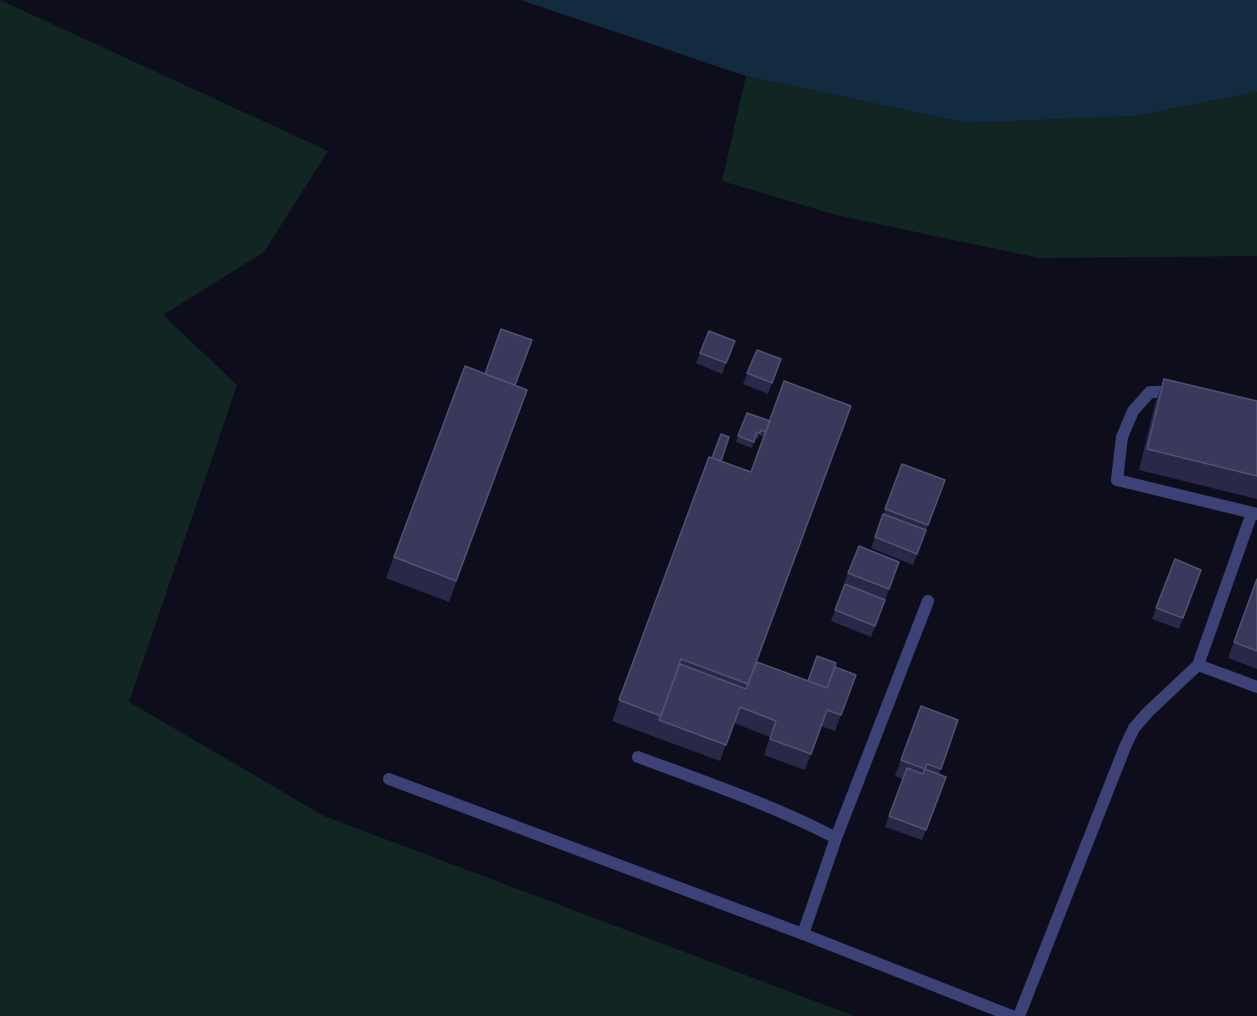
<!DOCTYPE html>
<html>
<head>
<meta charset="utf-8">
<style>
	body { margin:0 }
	canvas { display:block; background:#0e0d1c }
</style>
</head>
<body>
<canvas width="1257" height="1016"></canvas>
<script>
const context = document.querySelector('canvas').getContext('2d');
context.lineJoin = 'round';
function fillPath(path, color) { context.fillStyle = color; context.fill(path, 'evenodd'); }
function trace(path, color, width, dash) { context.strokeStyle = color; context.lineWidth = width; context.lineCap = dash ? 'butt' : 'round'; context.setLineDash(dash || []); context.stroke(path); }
const green = new Path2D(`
	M 0,0 L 328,151 L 264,252 L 163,315 L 237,385 L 129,702 L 324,816 L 854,1016 L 0,1016 Z
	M 746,76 L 966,123 L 1136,116 L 1257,92 L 1257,256 L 1039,258 L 836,215 L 722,181 Z`);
const water = new Path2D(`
	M 521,0 L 1257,0 L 1257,92 L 1136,116 L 966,123 L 746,76 Z`);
const lane = new Path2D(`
	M 1175,392 L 1150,392 L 1133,411 L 1122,437 L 1117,480 L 1257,514
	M 1198,665 L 1257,687
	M 638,757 C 705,782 773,805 836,838
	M 803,934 L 836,838 L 928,601
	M 1019,1016 L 1125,747 L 1134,728 L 1148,712 L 1198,665 L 1252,513`);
const street = new Path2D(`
	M 389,779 L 803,934 L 1012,1016`);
const wall = new Path2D(`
	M 709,331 L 735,341 L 722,374 L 696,363 Z
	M 757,350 L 781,359 L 768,394 L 743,384 Z
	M 465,366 L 527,390 L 449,602 L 386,578 Z
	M 1164,379 L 1257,401 L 1257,499 L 1139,470 L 1156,400 Z
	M 851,406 L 746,689 L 808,681 L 835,667 L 856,675 L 835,731 L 821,726 L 805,770 L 764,755 L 770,737 L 734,723 L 720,761 L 612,721 L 709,457 L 751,472 L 764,437 L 759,435 L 758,439 L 755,438 L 752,448 L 736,442 L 747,413 L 770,421 Z
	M 902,464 L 945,480 L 913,565 L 871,548 Z
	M 859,546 L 899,562 L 885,600 L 844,583 Z
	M 1175,559 L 1201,570 L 1179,629 L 1152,619 Z
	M 1257,579 L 1257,669 L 1228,658 Z
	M 845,584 L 885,600 L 871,637 L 831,621 Z
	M 921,706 L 958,720 L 939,774 L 946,777 L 922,840 L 885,827 L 903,779 L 895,776 Z`);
const building = new Path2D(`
	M 501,329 L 532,340 L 515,385 L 485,374 Z
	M 709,331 L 735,341 L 726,363 L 700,353 Z
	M 757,350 L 781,359 L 772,383 L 747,373 Z
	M 465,366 L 527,390 L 456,581 L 394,557 Z
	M 1164,379 L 1257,401 L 1257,476 L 1147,449 Z
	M 784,381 L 851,406 L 748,684 L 681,659 L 661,716 L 619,700 L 709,457 L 751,472 Z
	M 747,413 L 770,421 L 766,432 L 761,430 L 760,433 L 757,432 L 754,442 L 738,436 Z
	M 721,434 L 729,437 L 721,461 L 712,458 Z
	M 902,464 L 945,480 L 928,525 L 885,509 Z
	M 883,514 L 926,530 L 917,554 L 875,537 Z
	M 859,546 L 899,562 L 889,589 L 848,573 Z
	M 1175,559 L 1201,570 L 1183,618 L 1156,608 Z
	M 1257,579 L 1257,651 L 1234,642 Z
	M 845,584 L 885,600 L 875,626 L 835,610 Z
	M 817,656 L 836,663 L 827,688 L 808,681 Z
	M 757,662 L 827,688 L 835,667 L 856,675 L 841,715 L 827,710 L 811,754 L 770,739 L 776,721 L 740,707 L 726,745 L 659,720 L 680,664 L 746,689 Z
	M 921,706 L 958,720 L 941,769 L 927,764 L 925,769 L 901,760 Z
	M 907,768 L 923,774 L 925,769 L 946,777 L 926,830 L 889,816 Z`);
fillPath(green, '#112522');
fillPath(water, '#122b40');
trace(lane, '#3d4276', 12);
trace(street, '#3d4276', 12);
fillPath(wall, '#292848');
fillPath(building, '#3b395b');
trace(building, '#525174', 1.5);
</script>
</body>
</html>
